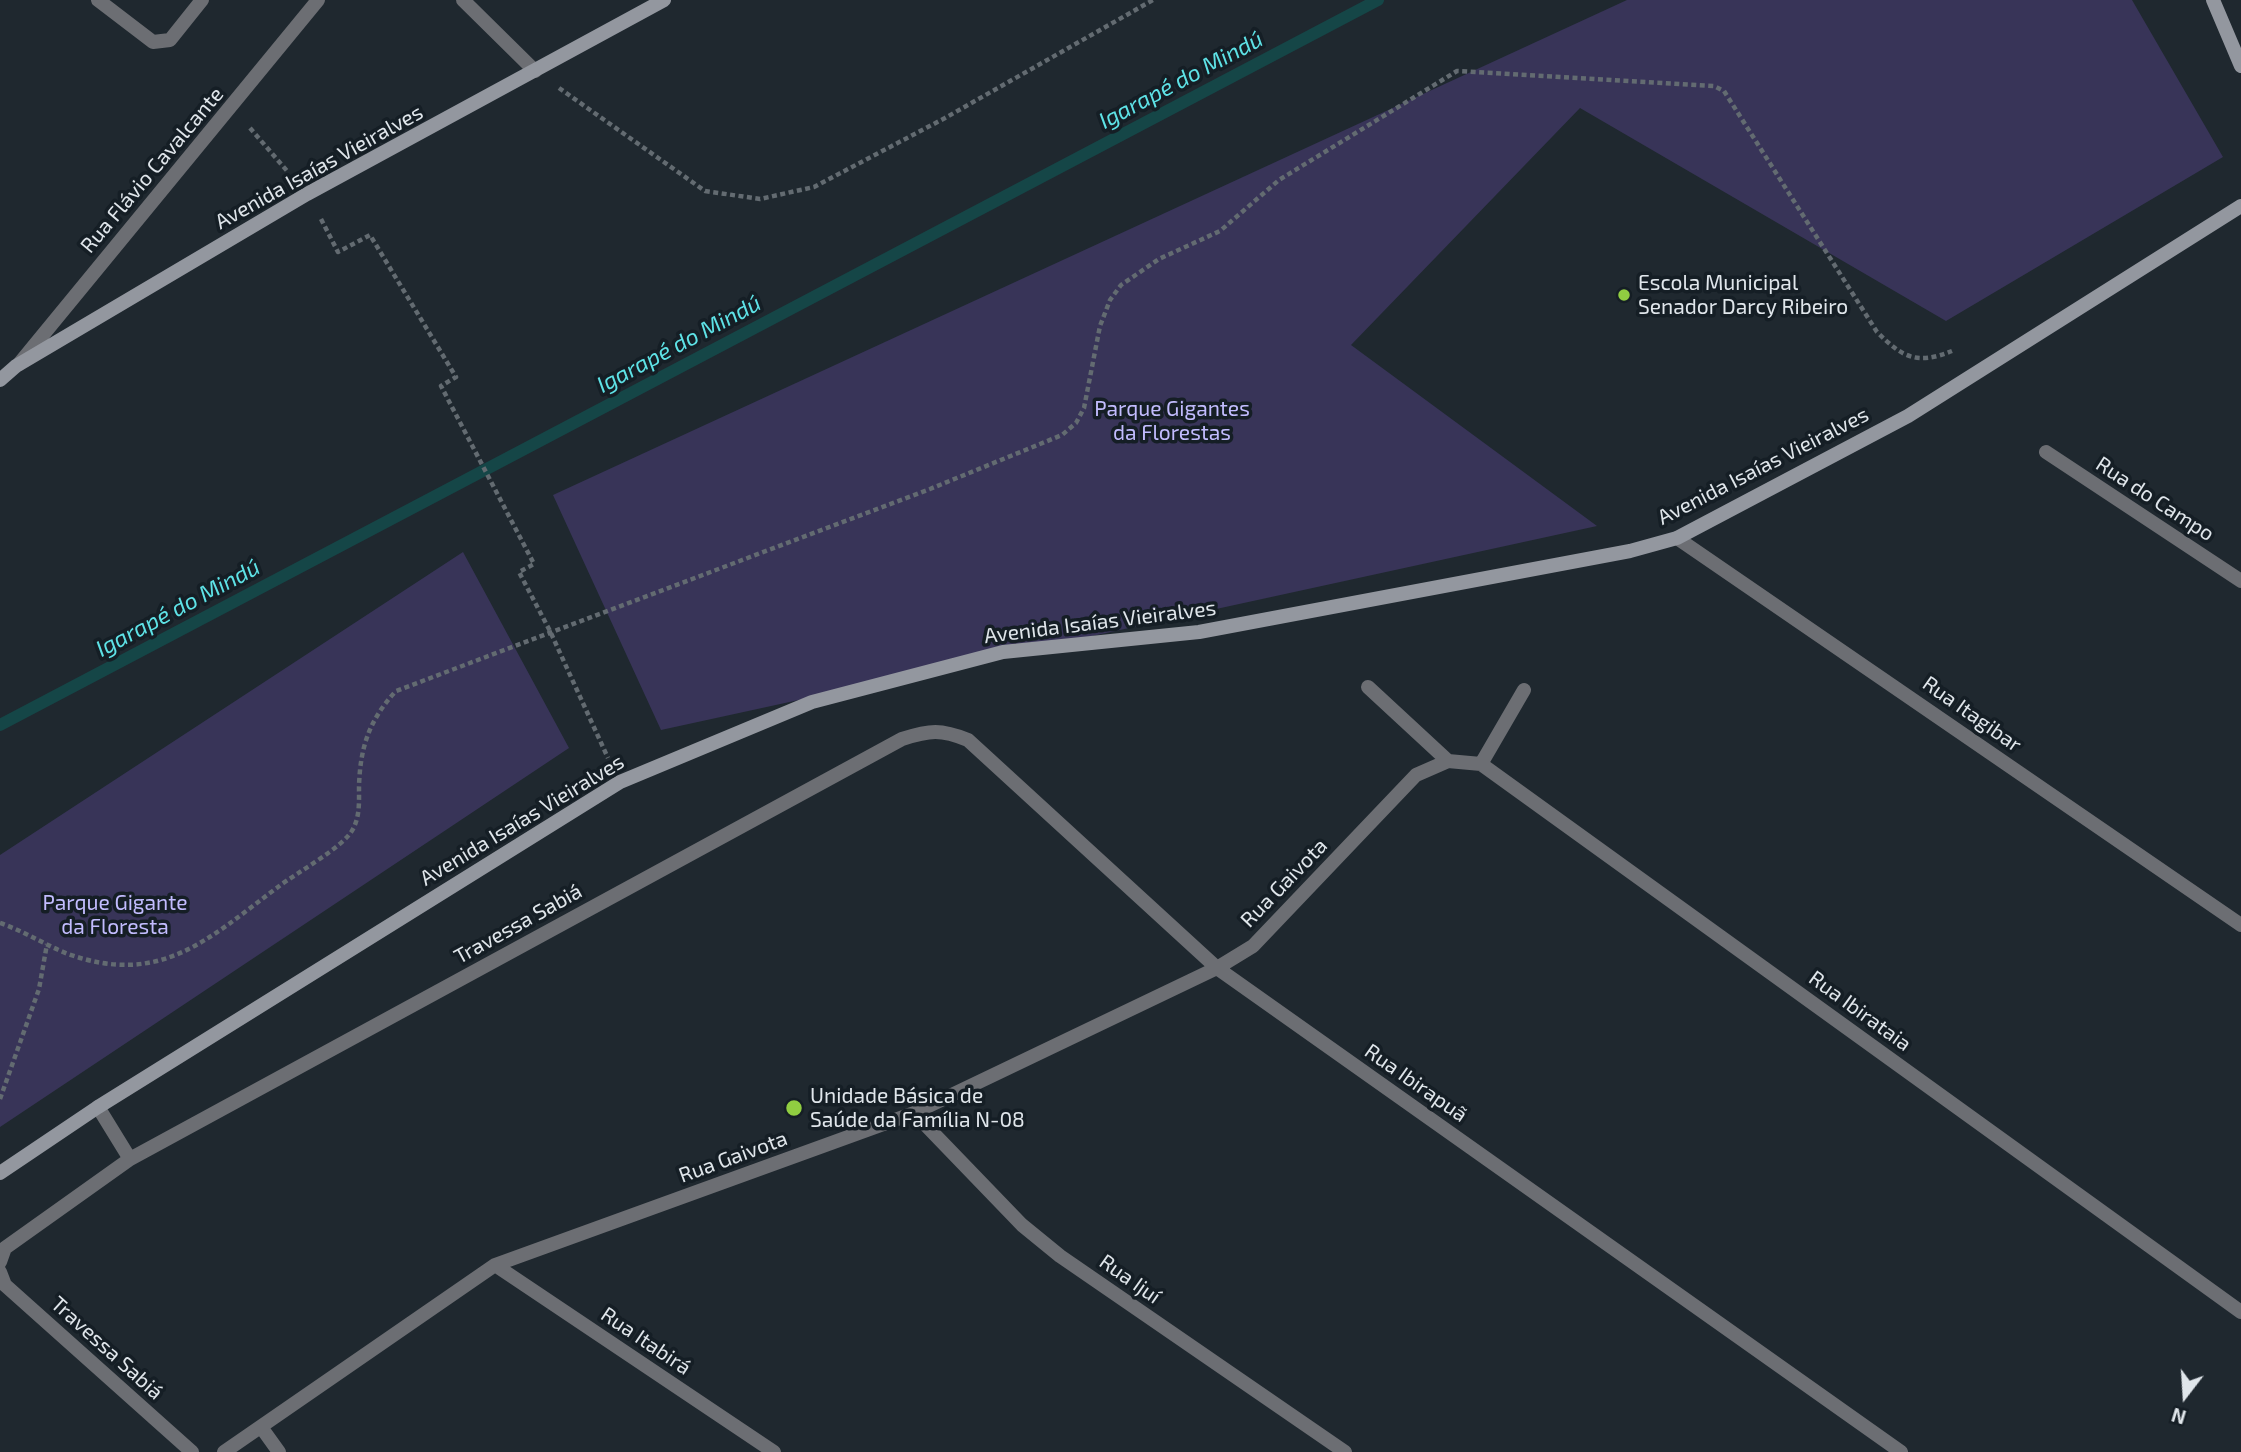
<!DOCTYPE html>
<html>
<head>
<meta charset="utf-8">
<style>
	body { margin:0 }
	#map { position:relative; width:2241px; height:1452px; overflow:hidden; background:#1f282f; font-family:"Exo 2",sans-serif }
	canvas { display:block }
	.north { position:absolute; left:2150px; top:1361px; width:70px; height:70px; -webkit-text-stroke:5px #151e25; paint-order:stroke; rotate:197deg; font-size:19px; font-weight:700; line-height:28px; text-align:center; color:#e0e6eb }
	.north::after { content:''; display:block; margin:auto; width:24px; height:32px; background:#e0e6eb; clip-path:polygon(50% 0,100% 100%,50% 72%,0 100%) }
</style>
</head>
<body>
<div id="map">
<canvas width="2241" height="1452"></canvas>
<div class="north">N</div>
</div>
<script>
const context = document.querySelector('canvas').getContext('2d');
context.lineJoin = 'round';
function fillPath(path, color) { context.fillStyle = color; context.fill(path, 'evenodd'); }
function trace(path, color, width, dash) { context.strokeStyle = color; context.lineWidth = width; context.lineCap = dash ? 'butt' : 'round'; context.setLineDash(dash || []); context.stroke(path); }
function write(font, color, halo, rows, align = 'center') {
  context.font = font + ' "Exo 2",sans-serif'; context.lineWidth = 7; context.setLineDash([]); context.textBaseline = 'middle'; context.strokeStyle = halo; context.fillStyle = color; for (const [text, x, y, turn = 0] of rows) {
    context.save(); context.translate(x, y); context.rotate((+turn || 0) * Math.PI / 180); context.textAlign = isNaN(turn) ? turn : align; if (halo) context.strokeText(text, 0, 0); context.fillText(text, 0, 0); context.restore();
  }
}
const green = new Path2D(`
	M 1627,0 L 2132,0 L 2223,157 L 1946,321 L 1580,108 L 1351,345 L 1597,526 L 661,730 L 553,495 Z
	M 463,552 L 569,748 L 0,1127 L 0,855 Z`);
const stream = new Path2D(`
	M 0,725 L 1378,0`);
const path = new Path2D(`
	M 559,88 L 705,191 L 760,199 L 814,187 L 945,118 L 1153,0
	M 250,128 L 288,172
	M 321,219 L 338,252 L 370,235 L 456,377 L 441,386 L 534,564 L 519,572 L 550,631 L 608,758
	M 0,923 C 24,931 45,945 68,954 C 161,987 208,939 278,887 C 296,873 344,847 353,829 C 360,816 359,801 359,787 C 360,748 369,720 396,691 L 930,489 L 1062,435 L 1076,423 L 1084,408 L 1100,326 L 1110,300 L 1121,285 L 1159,259 L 1220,231 L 1279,180 L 1457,71 L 1714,86 L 1724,91 L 1877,332 C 1903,358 1917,365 1952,351
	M 0,1099 L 39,989 L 47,944`);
const service = new Path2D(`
	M 98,0 L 153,42 L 170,40 L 202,0
	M 463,0 L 535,71`);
const minor = new Path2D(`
	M 19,364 L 318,0
	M 2046,452 L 2241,581
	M 1677,538 L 2241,925
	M 1368,687 L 1448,761
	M 1481,764 L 1524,690
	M 914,1113 L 1022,1225 L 1060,1256 L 1345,1452
	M 130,1159 L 902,739 C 930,730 941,729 968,740 L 1217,968 L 1901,1452
	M 0,1262 L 5,1248 L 130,1159 L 98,1107
	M 495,1265 L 774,1452
	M 0,1272 L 5,1285 L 192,1452
	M 261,1427 L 279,1452
	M 224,1452 L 495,1265 L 914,1113 L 1217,968 L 1253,946 L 1416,775 L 1448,761 L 1481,764 L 2241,1312`);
const secondary = new Path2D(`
	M 2213,0 L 2241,66
	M 0,380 L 16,366 L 307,194 L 664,0
	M 0,1173 L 98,1107 L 620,782 L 812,702 L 1003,652 L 1199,632 L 1630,551 L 1677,538 L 1908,416 L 2241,206`);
const markers = [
	[1624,295,7,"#90cd41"],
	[794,1108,9,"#90cd41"]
];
const streetNames = [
	["Avenida Isaías Vieiralves",319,167,-29],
	["Rua Flávio Cavalcante",152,170,-50],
	["Avenida Isaías Vieiralves",1763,466,-27],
	["Rua do Campo",2155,499,33],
	["Avenida Isaías Vieiralves",1100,622,-7],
	["Rua Itagibar",1972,714,35],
	["Avenida Isaías Vieiralves",522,820,-31],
	["Rua Gaivota",1284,883,-46],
	["Travessa Sabiá",518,924,-29],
	["Rua Ibirataia",1860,1011,36],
	["Rua Ibirapuã",1416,1083,35],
	["Rua Gaivota",733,1157,-20],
	["Rua Ijuí",1130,1279,35],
	["Rua Itabirá",646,1341,34],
	["Travessa Sabiá",107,1348,42]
];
const poiNames = [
	["Escola Municipal",1638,283],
	["Senador Darcy Ribeiro",1638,307],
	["Unidade Básica de",810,1096],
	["Saúde da Família N-08",810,1120]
];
const parkNames = [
	["Parque Gigantes",1172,409],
	["da Florestas",1172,433],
	["Parque Gigante",115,903],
	["da Floresta",115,927]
];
const waterNames = [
	["Igarapé do Mindú",1181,80,-28],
	["Igarapé do Mindú",679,344,-28],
	["Igarapé do Mindú",178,608,-28]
];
fillPath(green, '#383458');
trace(stream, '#154647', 12);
trace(path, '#636b71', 4.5, [5, 3.5]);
trace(service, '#6c6e73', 14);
trace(minor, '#6c6e73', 14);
trace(secondary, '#93979f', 14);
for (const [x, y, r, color] of markers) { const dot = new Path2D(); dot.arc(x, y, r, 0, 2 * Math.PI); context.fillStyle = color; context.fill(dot); trace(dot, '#151e25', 2.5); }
write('21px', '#e0e6eb', '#151e25', streetNames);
write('21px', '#e0e6eb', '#151e25', poiNames, 'left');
write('21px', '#c2bcfe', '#151e25', parkNames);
write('italic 23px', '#5ee2e6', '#151e25', waterNames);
</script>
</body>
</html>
